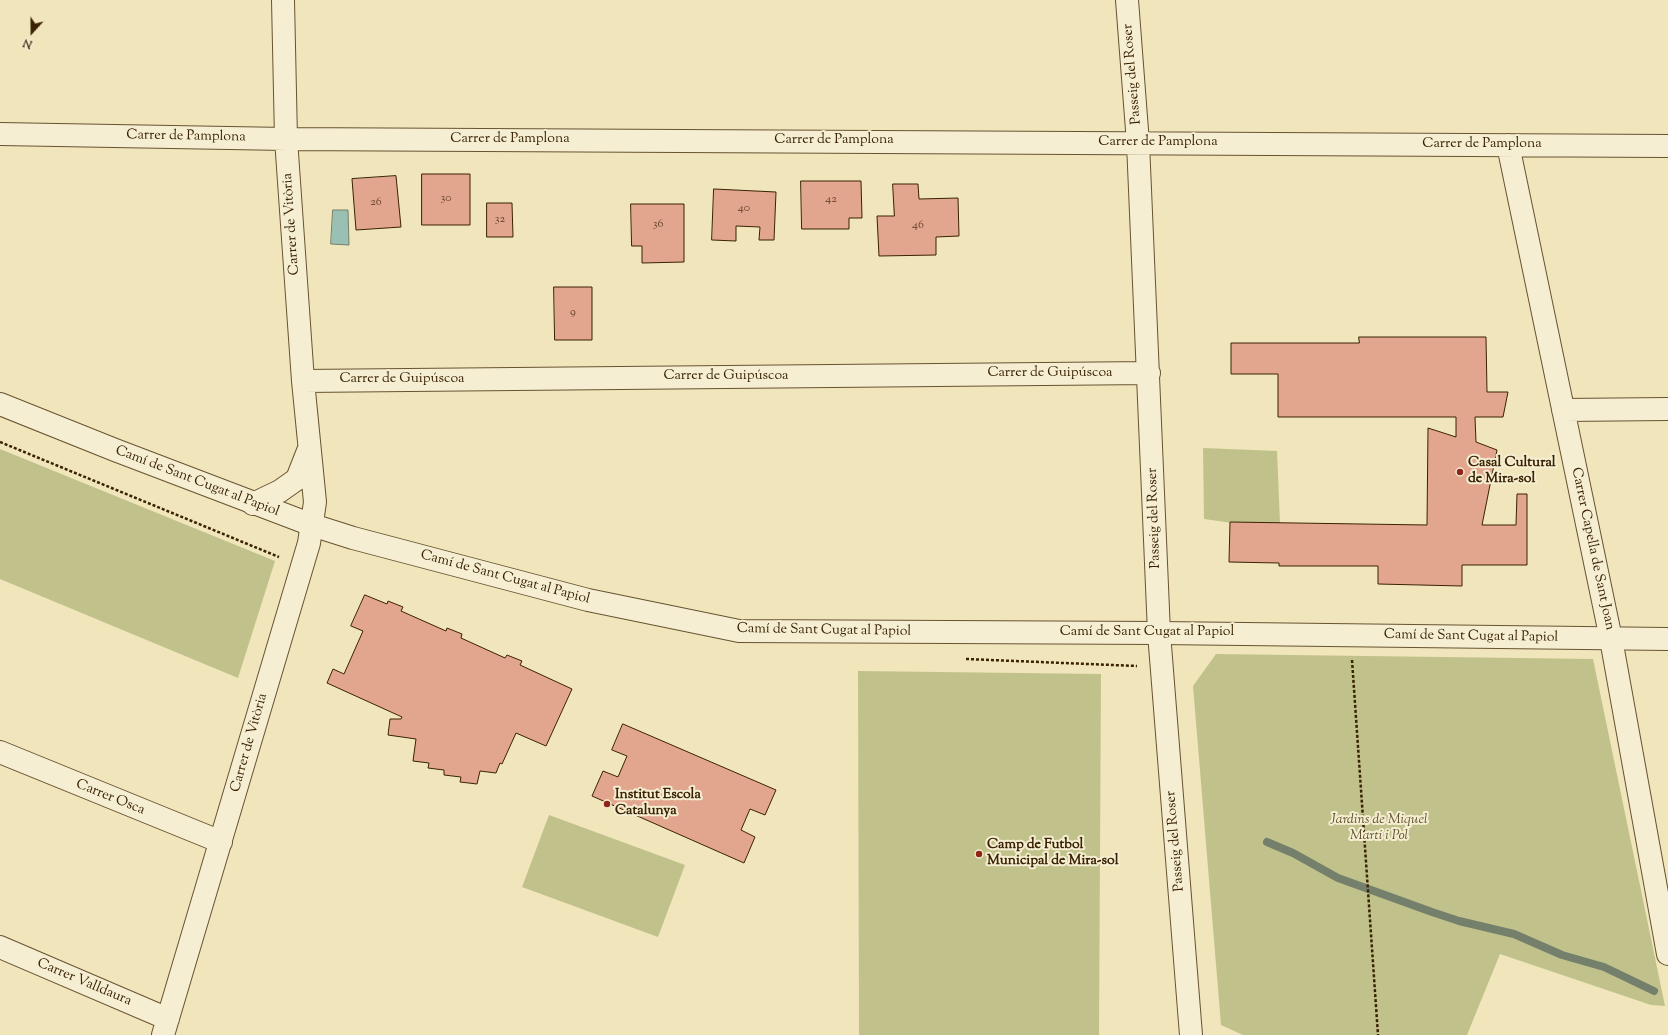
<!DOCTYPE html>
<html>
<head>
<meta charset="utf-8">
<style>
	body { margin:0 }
	#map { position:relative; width:1668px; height:1035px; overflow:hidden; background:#f0e5bb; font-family:"Sorts Mill Goudy",serif }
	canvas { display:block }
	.north { position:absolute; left:12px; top:12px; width:40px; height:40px; -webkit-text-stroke:3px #f5eed3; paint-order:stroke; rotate:201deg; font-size:11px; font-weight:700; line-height:16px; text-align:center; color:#3a2202 }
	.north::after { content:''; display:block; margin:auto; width:14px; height:18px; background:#3a2202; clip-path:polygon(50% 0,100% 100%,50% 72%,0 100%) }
</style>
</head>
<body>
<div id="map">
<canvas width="1668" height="1035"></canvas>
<div class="north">N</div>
</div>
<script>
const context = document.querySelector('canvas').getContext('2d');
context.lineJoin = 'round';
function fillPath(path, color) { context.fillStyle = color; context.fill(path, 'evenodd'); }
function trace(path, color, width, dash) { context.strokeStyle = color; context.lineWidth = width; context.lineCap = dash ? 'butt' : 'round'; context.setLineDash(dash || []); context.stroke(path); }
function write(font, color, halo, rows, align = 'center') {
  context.font = font + ' "Sorts Mill Goudy",serif'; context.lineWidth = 4; context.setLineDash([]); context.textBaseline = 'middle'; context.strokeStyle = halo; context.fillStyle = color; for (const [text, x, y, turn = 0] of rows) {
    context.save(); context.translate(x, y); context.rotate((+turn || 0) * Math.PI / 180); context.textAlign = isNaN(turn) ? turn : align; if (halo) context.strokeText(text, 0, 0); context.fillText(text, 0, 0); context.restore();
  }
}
const green = new Path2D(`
	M 1203,448 L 1277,451 L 1280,523 L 1240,524 L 1204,519 Z
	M 0,449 L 275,561 L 238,678 L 0,579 Z
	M 1216,654 L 1593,659 L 1665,1006 L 1651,1005 L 1500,954 L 1467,1035 L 1243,1035 L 1221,1025 L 1193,686 Z
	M 858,671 L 1101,674 L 1099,1035 L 859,1035 Z
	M 549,815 L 685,865 L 658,937 L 522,887 Z`);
const water = new Path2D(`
	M 333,210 L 348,210 L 349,245 L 331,244 Z`);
const stream = new Path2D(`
	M 1267,842 L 1293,853 L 1338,878 L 1432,912 L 1459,921 L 1514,934 L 1562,955 L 1604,967 L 1654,991`);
const building = new Path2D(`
	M 422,174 L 470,174 L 470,225 L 422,225 Z
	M 396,176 L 401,227 L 356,230 L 352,179 Z
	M 801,181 L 861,181 L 862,218 L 849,218 L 849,229 L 802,229 Z
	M 893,184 L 918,184 L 919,199 L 958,198 L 959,236 L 936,237 L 936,255 L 879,256 L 877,216 L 894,216 Z
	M 714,189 L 776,192 L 774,240 L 759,240 L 760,227 L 736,226 L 736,241 L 712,240 Z
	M 487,203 L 512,203 L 513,237 L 487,237 Z
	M 631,204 L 684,204 L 684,262 L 642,263 L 642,246 L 632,246 Z
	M 554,287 L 592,287 L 592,340 L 555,340 Z
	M 1359,337 L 1486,337 L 1487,392 L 1508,392 L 1503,417 L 1475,417 L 1476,442 L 1497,450 L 1482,525 L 1516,525 L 1517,494 L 1527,494 L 1527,565 L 1462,565 L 1462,586 L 1378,584 L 1378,566 L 1279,566 L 1279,563 L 1229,562 L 1230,522 L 1427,525 L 1428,428 L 1456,437 L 1456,417 L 1278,417 L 1278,374 L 1231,374 L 1231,343 L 1359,343 Z
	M 365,595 L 387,604 L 388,601 L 403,607 L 401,611 L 446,631 L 447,628 L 462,634 L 461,638 L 505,658 L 507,655 L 522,661 L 520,665 L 572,689 L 546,746 L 516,733 L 502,764 L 500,763 L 496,773 L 480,771 L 477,784 L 460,782 L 461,777 L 444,775 L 444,770 L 428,768 L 429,763 L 413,761 L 416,739 L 388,735 L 390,719 L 401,719 L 402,717 L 327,683 L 333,669 L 344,674 L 363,631 L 351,626 Z
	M 623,724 L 776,790 L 765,815 L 750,809 L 741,830 L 755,837 L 744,863 L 592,796 L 603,771 L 618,777 L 627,756 L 612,750 Z`);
const path = new Path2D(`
	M 0,442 L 279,557
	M 966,659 L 1137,666
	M 1352,660 L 1378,1035`);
const minor = new Path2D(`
	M 1127,0 L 1138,143 L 1159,633 L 1191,1035
	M 0,134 L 286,139 L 1668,146
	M 1508,145 L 1611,639 L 1668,954
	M 303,381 L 1149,373
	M 1563,410 L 1668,409
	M 253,504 L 280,491 L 297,479 L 308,451
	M 0,752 L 221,842
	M 0,947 L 168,1019
	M 163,1035 L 309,543 L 315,502 L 303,381 L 286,139 L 283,0`);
const tertiary = new Path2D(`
	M 0,404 L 115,450 L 312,525 L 353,538 L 588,600 L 739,631 L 1159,633 L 1668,639`);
const markers = [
	[1460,472,4,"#8f2418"],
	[607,804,4,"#8f2418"],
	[979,854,4,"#8f2418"]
];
const numberNames = [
	["30",446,199],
	["42",831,200],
	["26",376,203],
	["40",744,209],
	["32",500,220],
	["36",658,225],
	["46",918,226],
	["9",573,313]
];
const streetNames = [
	["Passeig del Roser",1133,74,-95],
	["Carrer de Pamplona",186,137,1],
	["Carrer de Pamplona",510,140],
	["Carrer de Pamplona",834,141],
	["Carrer de Pamplona",1158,143],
	["Carrer de Pamplona",1482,145],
	["Carrer de Vitòria",292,224,-94],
	["Carrer de Guipúscoa",1050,374],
	["Carrer de Guipúscoa",726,377],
	["Carrer de Guipúscoa",402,380],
	["Camí de Sant Cugat al Papiol",197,482,21],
	["Passeig del Roser",1155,518,-92],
	["Carrer Capella de Sant Joan",1592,549,78],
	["Camí de Sant Cugat al Papiol",505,578,15],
	["Camí de Sant Cugat al Papiol",824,631,1],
	["Camí de Sant Cugat al Papiol",1147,633],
	["Camí de Sant Cugat al Papiol",1471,637,1],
	["Carrer de Vitòria",250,743,-74],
	["Carrer Osca",110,798,22],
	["Passeig del Roser",1176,841,-95],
	["Carrer Valldaura",84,983,23]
];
const poiNames = [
	["Casal Cultural",1468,464],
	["de Mira-sol",1468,480],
	["Institut Escola",615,796],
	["Catalunya",615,812],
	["Camp de Futbol",987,846],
	["Municipal de Mira-sol",987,862]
];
const parkNames = [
	["Jardins de Miquel",1379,821],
	["Martí i Pol",1379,837]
];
fillPath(green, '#c1c28b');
fillPath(water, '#9abfb3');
trace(water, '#74806c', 1);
trace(stream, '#74806c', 8);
fillPath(building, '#e2a58e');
trace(building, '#3a2202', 1);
trace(minor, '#685330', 24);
trace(tertiary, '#685330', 24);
trace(path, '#3a2202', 2.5, [3, 2]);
trace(minor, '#f5eed3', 22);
trace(tertiary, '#f5eed3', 22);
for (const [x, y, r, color] of markers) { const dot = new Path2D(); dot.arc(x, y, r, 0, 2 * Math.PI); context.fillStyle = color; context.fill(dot); trace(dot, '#f5eed3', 1.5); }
write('12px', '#644325', null, numberNames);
write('14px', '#3a2202', '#f5eed3', streetNames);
write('bold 14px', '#3a2202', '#f5eed3', poiNames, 'left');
write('italic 14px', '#62522b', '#f5eed3', parkNames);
</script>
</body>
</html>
